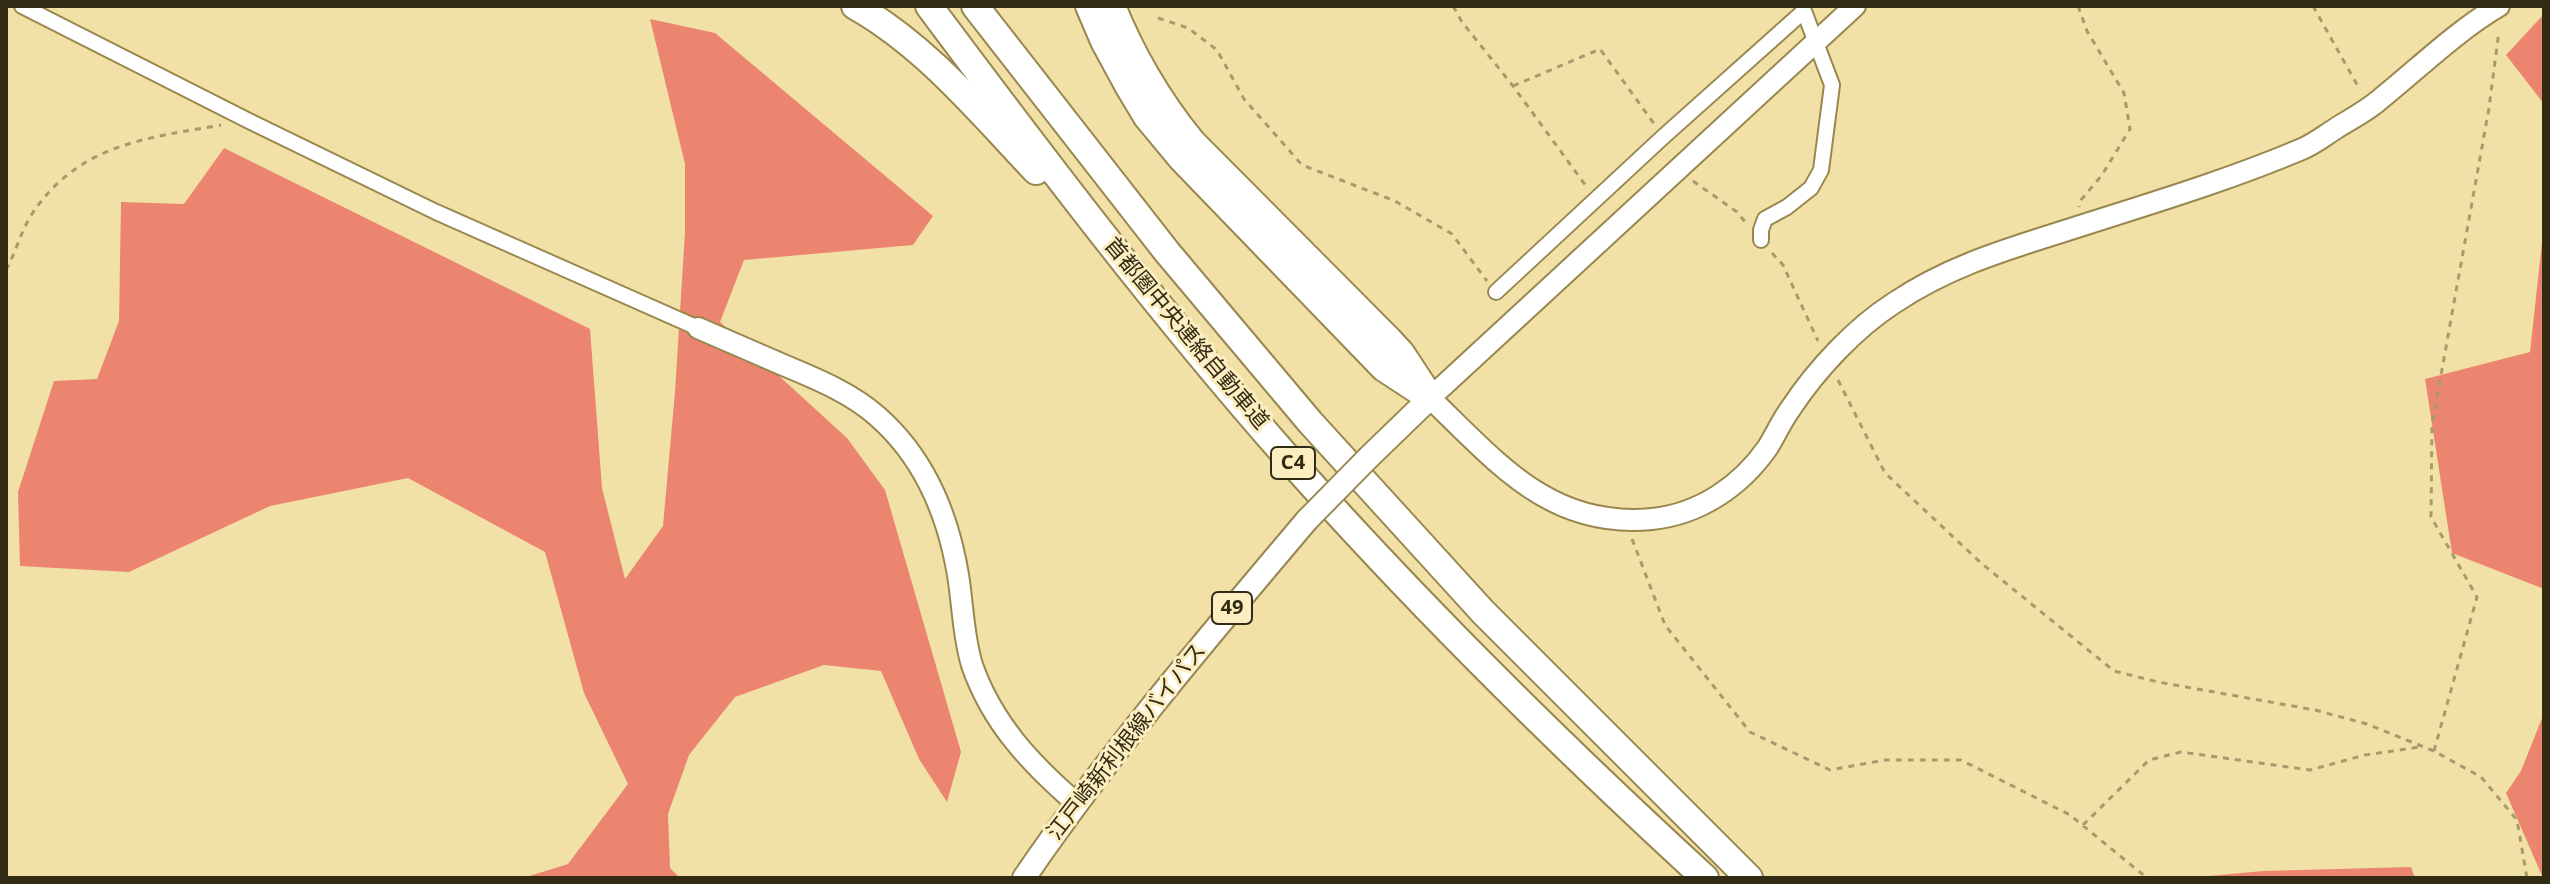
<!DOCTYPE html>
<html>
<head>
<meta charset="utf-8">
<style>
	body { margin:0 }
	#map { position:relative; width:2550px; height:884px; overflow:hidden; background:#f2e1a6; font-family:"Noto Sans",sans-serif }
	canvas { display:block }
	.frame { position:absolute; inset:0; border:8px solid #322b14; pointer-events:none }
</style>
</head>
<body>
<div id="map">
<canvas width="2550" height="884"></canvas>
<div class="frame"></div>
</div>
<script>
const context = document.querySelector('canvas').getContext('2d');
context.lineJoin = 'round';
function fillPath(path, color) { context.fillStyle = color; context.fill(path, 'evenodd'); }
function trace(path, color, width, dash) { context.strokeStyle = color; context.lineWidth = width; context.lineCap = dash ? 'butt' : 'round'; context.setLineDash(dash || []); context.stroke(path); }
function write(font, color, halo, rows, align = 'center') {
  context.font = font + ' "Noto Sans","Noto Sans JP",sans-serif'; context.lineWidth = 6; context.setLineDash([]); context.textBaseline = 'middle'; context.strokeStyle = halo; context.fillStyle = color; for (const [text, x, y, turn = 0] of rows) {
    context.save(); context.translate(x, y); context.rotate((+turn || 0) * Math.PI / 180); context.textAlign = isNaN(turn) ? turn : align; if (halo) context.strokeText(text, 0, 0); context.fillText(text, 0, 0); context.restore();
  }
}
const forest = new Path2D(`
	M 2544,14 L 2544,104 L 2506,55 Z
	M 650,19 L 715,33 L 933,216 L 913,245 L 744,260 L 720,322 L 847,438 L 885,490 L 961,752 L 947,802 L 919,759 L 881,671 L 824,665 L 735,697 L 689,755 L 668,814 L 670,868 L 680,878 L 523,878 L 568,864 L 628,784 L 584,693 L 545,552 L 408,478 L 270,506 L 129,572 L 20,566 L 18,492 L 54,381 L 97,379 L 119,321 L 121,202 L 184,204 L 224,148 L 590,329 L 602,488 L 625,579 L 663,526 L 675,392 L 685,232 L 685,164 Z
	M 2544,224 L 2544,589 L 2452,553 L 2425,379 L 2530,352 Z
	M 2544,713 L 2544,878 L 2543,878 L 2506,793 L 2521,771 Z
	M 2411,867 L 2415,878 L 2187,878 L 2263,871 Z`);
const path = new Path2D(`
	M 1453,6 L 1462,22 L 1513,86 L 1586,186
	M 2078,6 L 2087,31 L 2124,93 L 2130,129 L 2102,175 L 2081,200 L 2079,207
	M 2313,6 L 2360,90
	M 1158,18 L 1188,28 L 1217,50 L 1244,99 L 1302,165 L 1395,201 L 1452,234 L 1487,281
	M 1513,86 L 1600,49 L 1655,125
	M 1693,181 L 1737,212 L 1746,223
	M 1772,253 L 1783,265 L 1818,341
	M 6,270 C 16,252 21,231 32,214 C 78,144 147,138 221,125
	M 1838,380 L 1885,473 L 1981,563 L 2114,671 L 2158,682 L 2315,710 L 2367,724 L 2434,751 L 2481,777 L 2517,820 L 2527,878
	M 1632,539 L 1665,625 L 1750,732 L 1830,770 L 1885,760 L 1961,760 L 2070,815 L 2147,878
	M 2434,751 L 2477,597 L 2431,517 L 2432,425 L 2489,108 L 2499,31
	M 2083,825 L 2149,760 L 2181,752 L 2310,770 L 2365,755 L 2420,747`);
const street = new Path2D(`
	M 22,6 L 249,121 L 436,212 L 698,328
	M 1496,292 L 1663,137 L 1804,11 L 1832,85 L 1821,170 L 1811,188 L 1787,207 L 1765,219 L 1761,230 L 1761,240`);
const secondary = new Path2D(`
	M 1855,6 L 1430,398 C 1497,462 1550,529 1652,519 C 1700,514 1741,486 1768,447 C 1776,434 1782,420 1791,408 C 1816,370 1855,328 1894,303 C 1952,264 2012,248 2077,227 C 2152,203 2229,180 2302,149 C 2314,144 2324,136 2335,129 C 2349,120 2365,112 2378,101 C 2418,69 2455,32 2499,6
	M 698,328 C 726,340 753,352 781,364 C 814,378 850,392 877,416 C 924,457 948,515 958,575 C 963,605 963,636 972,665 C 992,723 1031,764 1076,803`);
const primary = new Path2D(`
	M 1369,457 L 1430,398
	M 1024,878 C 1110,752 1209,636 1307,520`);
const highway = new Path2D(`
	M 855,6 C 926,46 980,112 1036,171
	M 929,6 C 1044,160 1160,313 1287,457 C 1418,605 1559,744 1705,878
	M 975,6 L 1167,252 L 1310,422 L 1483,612 L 1749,878
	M 1089,6 L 1104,41 L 1129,87 L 1147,117 L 1181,158 L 1384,368 L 1430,398
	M 1112,6 C 1132,56 1158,100 1192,142 L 1389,340 L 1401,353 L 1424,388`);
const primaryBridge = new Path2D(`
	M 1307,520 L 1369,457`);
const shields = [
	[1293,463,44],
	[1232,608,40]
];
const shieldNames = [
	["C4",1293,463],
	["49",1232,608]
];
const streetNames = [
	["首都圏中央連絡自動車道",1186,334,50],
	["江戸崎新利根線バイパス",1127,742,-52]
];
fillPath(forest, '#ec856f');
trace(street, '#988850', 18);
trace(secondary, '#988850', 24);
trace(primary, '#988850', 26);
trace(highway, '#988850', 30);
trace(path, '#a79a6d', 3, [6, 6]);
trace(street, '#fff', 14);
trace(secondary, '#fff', 20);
trace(primary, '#fff', 22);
trace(highway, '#fff', 26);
trace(primaryBridge, '#988850', 26, []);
trace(primaryBridge, '#fff', 22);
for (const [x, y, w] of shields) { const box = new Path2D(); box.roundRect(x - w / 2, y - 16, w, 32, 6); context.fillStyle = '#fceec0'; context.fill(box); trace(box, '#322b14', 2); }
write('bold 20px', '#322b14', null, shieldNames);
write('22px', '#322b14', '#fceec0', streetNames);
</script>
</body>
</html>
